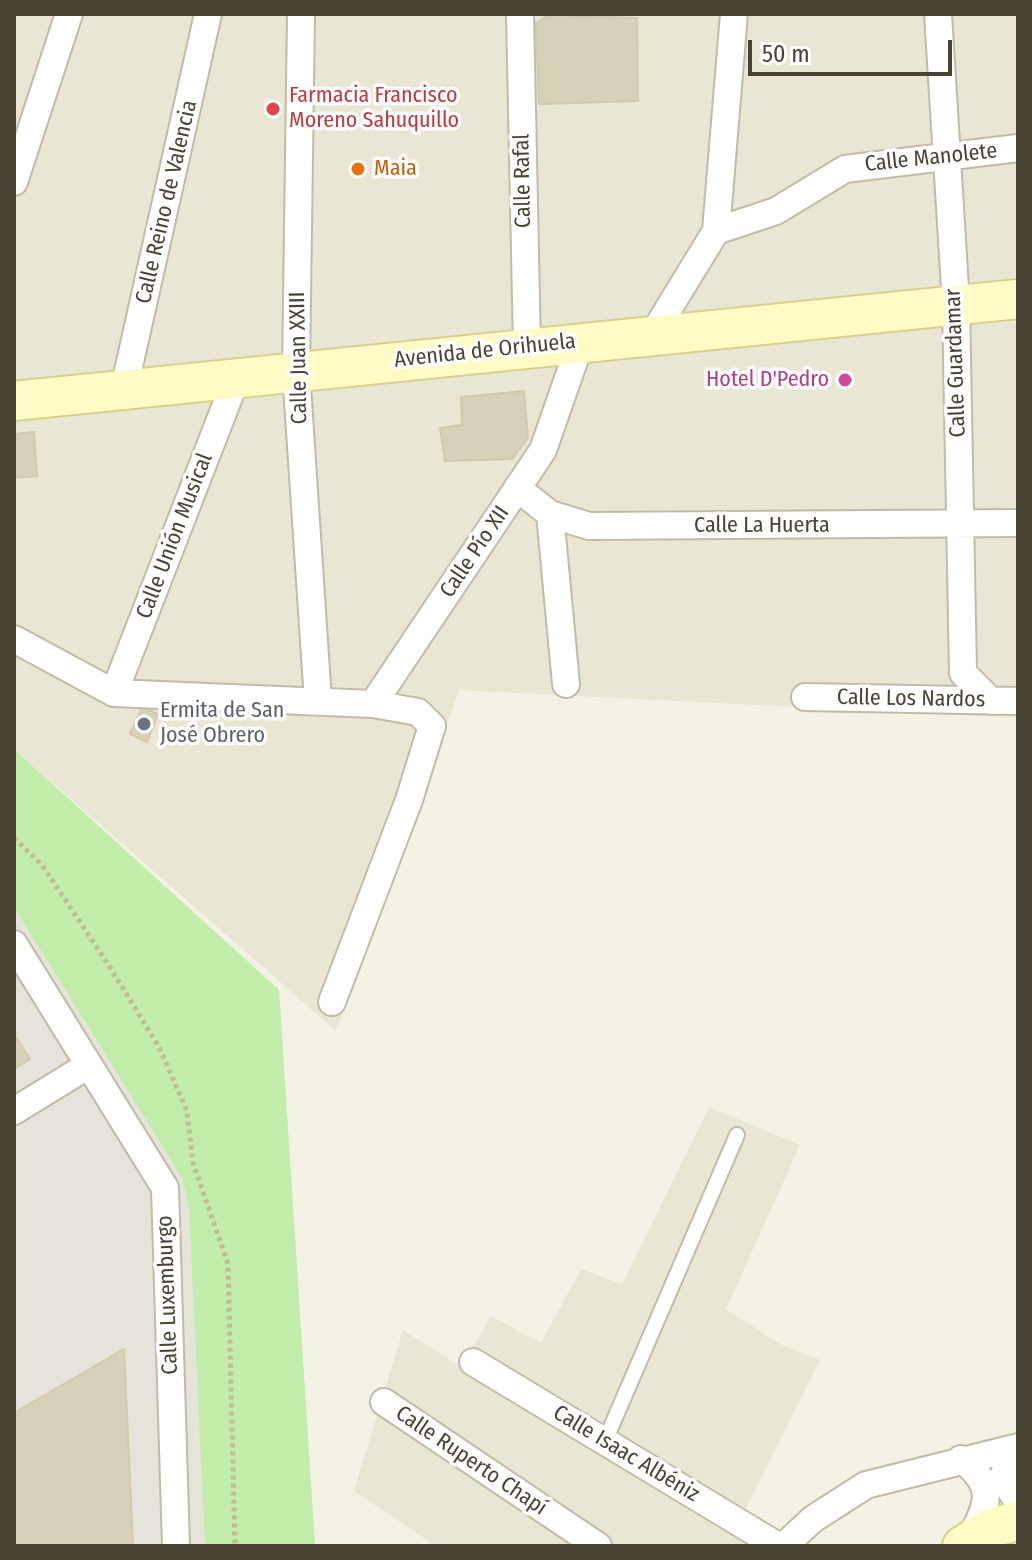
<!DOCTYPE html>
<html>
<head>
<meta charset="utf-8">
<style>
	body { margin:0 }
	#map { position:relative; width:1032px; height:1560px; overflow:hidden; background:#f4f2e5; font-family:"Fira Sans Condensed",sans-serif }
	canvas { display:block }
	.frame { position:absolute; inset:0; border:16px solid #484334; pointer-events:none }
	.scale { position:absolute; left:748px; top:40px; width:204px; height:36px; box-sizing:border-box; border:4px solid #484334; border-top:0; padding-left:10px; font-size:24px; line-height:28px; white-space:nowrap; color:#484334; -webkit-text-stroke:6px #fff; paint-order:stroke }
</style>
</head>
<body>
<div id="map">
<canvas width="1032" height="1560"></canvas>
<div class="frame"></div>
<div class="scale">50 m</div>
</div>
<script>
const context = document.querySelector('canvas').getContext('2d');
context.lineJoin = 'round';
function fillPath(path, color) { context.fillStyle = color; context.fill(path, 'evenodd'); }
function trace(path, color, width, dash) { context.strokeStyle = color; context.lineWidth = width; context.lineCap = dash ? 'butt' : 'round'; context.setLineDash(dash || []); context.stroke(path); }
function write(font, color, halo, rows, align = 'center') {
  context.font = font + ' "Fira Sans Condensed",sans-serif'; context.lineWidth = 7; context.setLineDash([]); context.textBaseline = 'middle'; context.strokeStyle = halo; context.fillStyle = color; for (const [text, x, y, turn = 0] of rows) {
    context.save(); context.translate(x, y); context.rotate((+turn || 0) * Math.PI / 180); context.textAlign = isNaN(turn) ? turn : align; if (halo) context.strokeText(text, 0, 0); context.fillText(text, 0, 0); context.restore();
  }
}
const residential = new Path2D(`
	M 14,14 L 1018,14 L 1018,718 L 459,690 L 336,1031 L 14,749 Z
	M 709,1107 L 800,1145 L 726,1309 L 780,1344 L 820,1360 L 745,1511 L 791,1546 L 436,1546 L 354,1491 L 403,1330 L 461,1367 L 491,1316 L 541,1343 L 581,1269 L 622,1284 Z`);
const industrial = new Path2D(`
	M 14,749 L 279,990 L 315,1546 L 14,1546 Z`);
const green = new Path2D(`
	M 14,749 L 279,990 L 315,1546 L 205,1546 L 189,1206 L 182,1178 L 165,1150 L 14,907 Z`);
const building = new Path2D(`
	M 548,15 L 637,18 L 638,101 L 539,104 L 536,23 Z
	M 524,391 L 528,438 L 512,459 L 445,461 L 440,428 L 462,425 L 461,397 Z
	M 34,432 L 37,476 L 14,478 L 14,434 Z
	M 142,707 L 158,714 L 147,742 L 130,734 Z
	M 14,1034 L 30,1059 L 14,1069 Z
	M 124,1349 L 133,1546 L 14,1546 L 14,1413 Z`);
const path = new Path2D(`
	M 14,838 L 42,865 L 106,961 L 159,1047 L 187,1111 L 193,1163 L 228,1264 L 235,1546`);
const service = new Path2D(`
	M 605,1441 L 737,1135`);
const minor = new Path2D(`
	M 301,14 L 296,371 L 318,701
	M 520,14 L 527,347
	M 938,14 L 956,304 L 963,673 L 991,701
	M 14,182 L 69,14
	M 716,231 L 776,211 L 845,169 L 1018,148
	M 653,334 L 716,231 L 734,14
	M 124,389 L 208,14
	M 517,488 L 550,514 L 589,526 L 1018,523
	M 550,514 L 566,684
	M 14,639 L 114,693 L 373,704 L 543,450 L 581,341
	M 114,693 L 236,379
	M 805,697 L 1018,701
	M 14,944 L 165,1188 L 176,1546
	M 332,1002 L 409,800 L 432,726 L 418,712 L 373,704
	M 14,1111 L 89,1065
	M 473,1362 L 778,1546
	M 384,1402 L 598,1546
	M 1011,1449 L 1003,1478 L 1018,1502
	M 961,1459 C 996,1486 989,1503 970,1539
	M 784,1546 L 813,1519 L 866,1485 L 1018,1447`);
const secondary = new Path2D(`
	M 14,401 L 1018,299
	M 962,1546 L 990,1528 L 1018,1521`);
const markers = [
	[273,109,8,"#e0444e"],
	[358,169,8,"#e8710a"],
	[845,380,8,"#d1479c"],
	[144,724,8,"#6b7280"]
];
const healthNames = [
	["Farmacia Francisco",289,96],
	["Moreno Sahuquillo",289,121]
];
const streetNames = [
	["Calle Manolete",931,158,-6],
	["Calle Rafal",523,181,-91],
	["Calle Reino de Valencia",167,202,-77],
	["Avenida de Orihuela",485,351,-6],
	["Calle Juan XXIII",299,358,-91],
	["Calle Guardamar",956,363,-92],
	["Calle La Huerta",762,526],
	["Calle Unión Musical",175,536,-69],
	["Calle Pío XII",475,552,-56],
	["Calle Los Nardos",911,699,1],
	["Calle Luxemburgo",168,1295,-92],
	["Calle Isaac Albéniz",626,1454,31],
	["Calle Ruperto Chapí",471,1461,34]
];
const foodNames = [
	["Maia",374,169]
];
const hotelNames = [
	["Hotel D'Pedro",829,380]
];
const worshipNames = [
	["Ermita de San",160,711],
	["José Obrero",160,736]
];
fillPath(residential, '#e9e6d3');
fillPath(industrial, '#e6e3da');
fillPath(green, '#c3edaa');
fillPath(building, '#d7d1ba');
trace(building, '#d3caac', 2);
trace(service, '#c1bca7', 18);
trace(minor, '#c1bca7', 30);
trace(secondary, '#d8d290', 42);
trace(path, '#c4bc97', 5, [4, 4]);
trace(service, '#fff', 14);
trace(minor, '#fff', 26);
trace(secondary, '#fffbc5', 38);
for (const [x, y, r, color] of markers) { const dot = new Path2D(); dot.arc(x, y, r, 0, 2 * Math.PI); context.fillStyle = color; context.fill(dot); trace(dot, '#fff', 3); }
write('22px', '#be3a42', '#fff', healthNames, 'left');
write('22px', '#484334', '#fff', streetNames);
write('22px', '#c56008', '#fff', foodNames, 'left');
write('22px', '#b23c85', '#fff', hotelNames, 'right');
write('22px', '#5b616d', '#fff', worshipNames, 'left');
</script>
</body>
</html>
